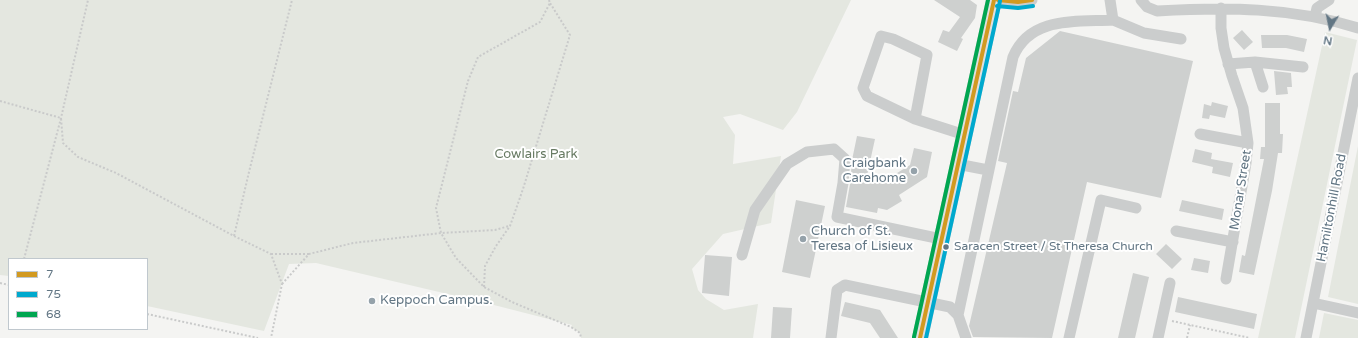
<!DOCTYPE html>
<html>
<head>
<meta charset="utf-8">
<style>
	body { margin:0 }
	#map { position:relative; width:1358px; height:338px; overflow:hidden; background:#f4f4f2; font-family:"Varela Round",sans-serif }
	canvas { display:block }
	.legend { position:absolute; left:8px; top:258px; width:140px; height:72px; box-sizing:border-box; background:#fff; border:1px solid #c0c8ce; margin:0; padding:5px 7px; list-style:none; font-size:12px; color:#627684 }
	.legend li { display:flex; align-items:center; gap:8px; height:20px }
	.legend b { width:20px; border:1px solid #c0c8ce }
	.north { position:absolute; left:1310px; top:8px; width:40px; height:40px; -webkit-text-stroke:3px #fff; paint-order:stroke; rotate:190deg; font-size:11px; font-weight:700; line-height:16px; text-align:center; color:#627684 }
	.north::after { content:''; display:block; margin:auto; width:14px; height:18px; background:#627684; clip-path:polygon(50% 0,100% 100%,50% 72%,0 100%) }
</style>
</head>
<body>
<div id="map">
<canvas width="1358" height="338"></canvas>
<ul class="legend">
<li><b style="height:5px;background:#d29a21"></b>7</li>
<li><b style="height:5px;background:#00a9ce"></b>75</li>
<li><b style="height:5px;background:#00a651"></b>68</li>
</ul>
<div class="north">N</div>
</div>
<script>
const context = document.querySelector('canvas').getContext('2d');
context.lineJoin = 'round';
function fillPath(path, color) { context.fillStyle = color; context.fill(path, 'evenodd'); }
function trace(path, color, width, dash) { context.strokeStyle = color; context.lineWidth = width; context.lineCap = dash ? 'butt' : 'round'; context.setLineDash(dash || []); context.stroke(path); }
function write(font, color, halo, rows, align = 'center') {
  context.font = font + ' "Varela Round",sans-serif'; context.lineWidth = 4; context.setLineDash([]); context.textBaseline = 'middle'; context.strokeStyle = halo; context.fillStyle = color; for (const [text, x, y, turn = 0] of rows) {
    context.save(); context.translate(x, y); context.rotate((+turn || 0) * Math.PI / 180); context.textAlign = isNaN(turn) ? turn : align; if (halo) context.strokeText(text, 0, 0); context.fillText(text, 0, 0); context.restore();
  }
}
const green = new Path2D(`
	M 0,0 L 851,0 L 797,112 L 783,130 L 740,114 L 723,117 L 735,135 L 733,164 L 781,156 L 771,223 L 723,234 L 692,269 L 698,290 L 706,299 L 724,310 L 758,304 L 753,338 L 581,338 L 580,333 L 571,327 L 572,325 L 490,304 L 316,263 L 289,264 L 264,331 L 147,306 L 147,259 L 9,259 L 9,276 L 0,275 Z
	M 1325,32 L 1357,40 L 1295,338 L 1258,338 Z
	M 1358,146 L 1358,304 L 1328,297 Z
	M 1324,313 L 1358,320 L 1358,338 L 1319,338 Z`);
const building = new Path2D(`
	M 934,0 L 970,0 L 977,5 L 975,18 L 961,38 L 963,39 L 957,51 L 938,42 L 943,30 L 949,32 L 960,17 Z
	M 1242,30 L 1253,42 L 1244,50 L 1233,38 Z
	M 1060,31 L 1193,61 L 1161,198 L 1087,182 L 1052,338 L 973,337 L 969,326 L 1007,163 L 998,161 L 1013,91 L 1018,92 L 1026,58 Z
	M 1261,35 L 1287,35 L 1307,39 L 1304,52 L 1286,48 L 1262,48 Z
	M 1274,71 L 1291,73 L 1292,87 L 1287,87 L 1288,94 L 1276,95 Z
	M 1212,102 L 1228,106 L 1225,118 L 1210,115 L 1209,119 L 1202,118 L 1204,104 L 1211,106 Z
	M 1265,103 L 1280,103 L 1280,134 L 1283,134 L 1282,153 L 1278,153 L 1272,191 L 1254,275 L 1239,272 L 1242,255 L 1245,256 L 1264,159 L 1260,159 L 1261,147 L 1265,147 Z
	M 857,136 L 875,139 L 866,180 L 881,183 L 910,165 L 914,148 L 932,152 L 927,177 L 899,195 L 902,201 L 887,210 L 878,208 L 877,213 L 846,207 L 850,184 L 852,160 Z
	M 1195,149 L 1212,153 L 1211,159 L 1233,163 L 1230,177 L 1212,173 L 1213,167 L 1192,162 Z
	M 796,200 L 825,206 L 810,278 L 782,272 Z
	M 1182,200 L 1224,209 L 1222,220 L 1179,211 Z
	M 1166,244 L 1182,259 L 1172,269 L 1156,254 Z
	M 705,255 L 732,257 L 729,296 L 702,293 Z
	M 1194,258 L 1210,261 L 1208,273 L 1191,270 Z
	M 1133,273 L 1149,277 L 1135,338 L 1118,338 Z
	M 1178,297 L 1257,314 L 1254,329 L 1175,312 Z
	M 845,302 L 880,310 L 898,338 L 880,338 L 870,323 L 841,316 Z
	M 773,307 L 792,308 L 790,338 L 771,338 Z`);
const path = new Path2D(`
	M 549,0 L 550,3 L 540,22 L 478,57 L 468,81 L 436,208 L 441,233 L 456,258 L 484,287 L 512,302 L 571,327 L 580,333 L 581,338
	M 0,101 L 61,118 L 63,143 L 78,157 L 116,173 L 234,236 L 271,254 L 282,284 L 271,338
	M 234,236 L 249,172 L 292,0
	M 271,254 L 309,254
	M 24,259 L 61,118 L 88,0
	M 0,283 L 9,285
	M 282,284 L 309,254 L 353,243 L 441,233 L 495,230 L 509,226
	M 484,287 L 485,266 L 496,246 L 510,226 L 523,189 L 570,35 L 550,3
	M 147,314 L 258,338
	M 1172,321 L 1250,338
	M 1187,338 L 1190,325`);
const minor = new Path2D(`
	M 998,0 L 1018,2 L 1032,0
	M 1110,0 L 1113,20 L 1144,33 L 1181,39
	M 1141,0 L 1147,7 L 1157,11 C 1226,7 1291,7 1358,28
	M 1221,8 L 1221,28 L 1224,48 L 1232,76 L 1243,108 L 1248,143 L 1246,163 L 1226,279
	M 1315,17 L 1317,8 L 1329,0
	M 1255,62 L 1263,87
	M 1228,64 L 1255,62 L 1303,67
	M 915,119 L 927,55 L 893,39 L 881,36 L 863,88 L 867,96 L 915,119 L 965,135
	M 1200,134 L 1248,143
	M 957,164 L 988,170
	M 1176,231 L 1233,242
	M 742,255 L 755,210 L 787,164 L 807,152 L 834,149 L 845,159 L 843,183 L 837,217 L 941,239
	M 1313,303 L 1358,313
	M 958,315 L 1013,57 C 1030,16 1076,22 1113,20
	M 831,338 L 837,290 L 845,285 L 950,307 L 958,315 L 966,338
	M 1069,338 L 1101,200 L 1136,208
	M 1158,338 L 1170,283
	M 1306,338 L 1358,78`);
const major = new Path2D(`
	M 920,338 L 994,0`);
const bus1 = new Path2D(`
	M 998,0 L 1018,2 L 1032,0
	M 920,338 L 994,0`);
const bus2 = new Path2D(`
	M 997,6 L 1018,8 L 1033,6
	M 926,338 L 1000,1`);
const bus3 = new Path2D(`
	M 914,337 L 988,0`);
const markers = [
	[914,171,4,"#95a2aa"],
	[803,239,4,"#95a2aa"],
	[946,247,3.5,"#627684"],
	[372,301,4,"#95a2aa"]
];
const busNames = [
	["Saracen Street / St Theresa Church",954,247]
];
const parkNames = [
	["Cowlairs Park",536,155]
];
const poiNames = [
	["Craigbank",906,164,"right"],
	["Carehome",906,179,"right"],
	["Church of St.",811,232],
	["Teresa of Lisieux",811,247],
	["Keppoch Campus.",380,301]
];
const streetNames = [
	["Monar Street",1241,190,-81],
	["Hamiltonhill Road",1332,208,-79]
];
fillPath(green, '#e4e7e0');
fillPath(building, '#ced0cf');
trace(major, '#d0d1d1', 16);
trace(path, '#c9caca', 2, [2, 2]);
trace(minor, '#cbcdcd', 11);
trace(major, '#e0e0e0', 14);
trace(bus1, '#d29a21', 4);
trace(bus2, '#00a9ce', 4);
trace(bus3, '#00a651', 4);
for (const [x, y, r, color] of markers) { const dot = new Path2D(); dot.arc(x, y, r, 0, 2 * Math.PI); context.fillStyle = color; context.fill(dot); trace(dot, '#fff', 1.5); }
write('12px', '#627684', '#fff', busNames, 'left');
write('13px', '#677a62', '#fff', parkNames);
write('13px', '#627684', '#fff', poiNames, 'left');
write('13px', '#627684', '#fff', streetNames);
</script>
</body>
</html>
